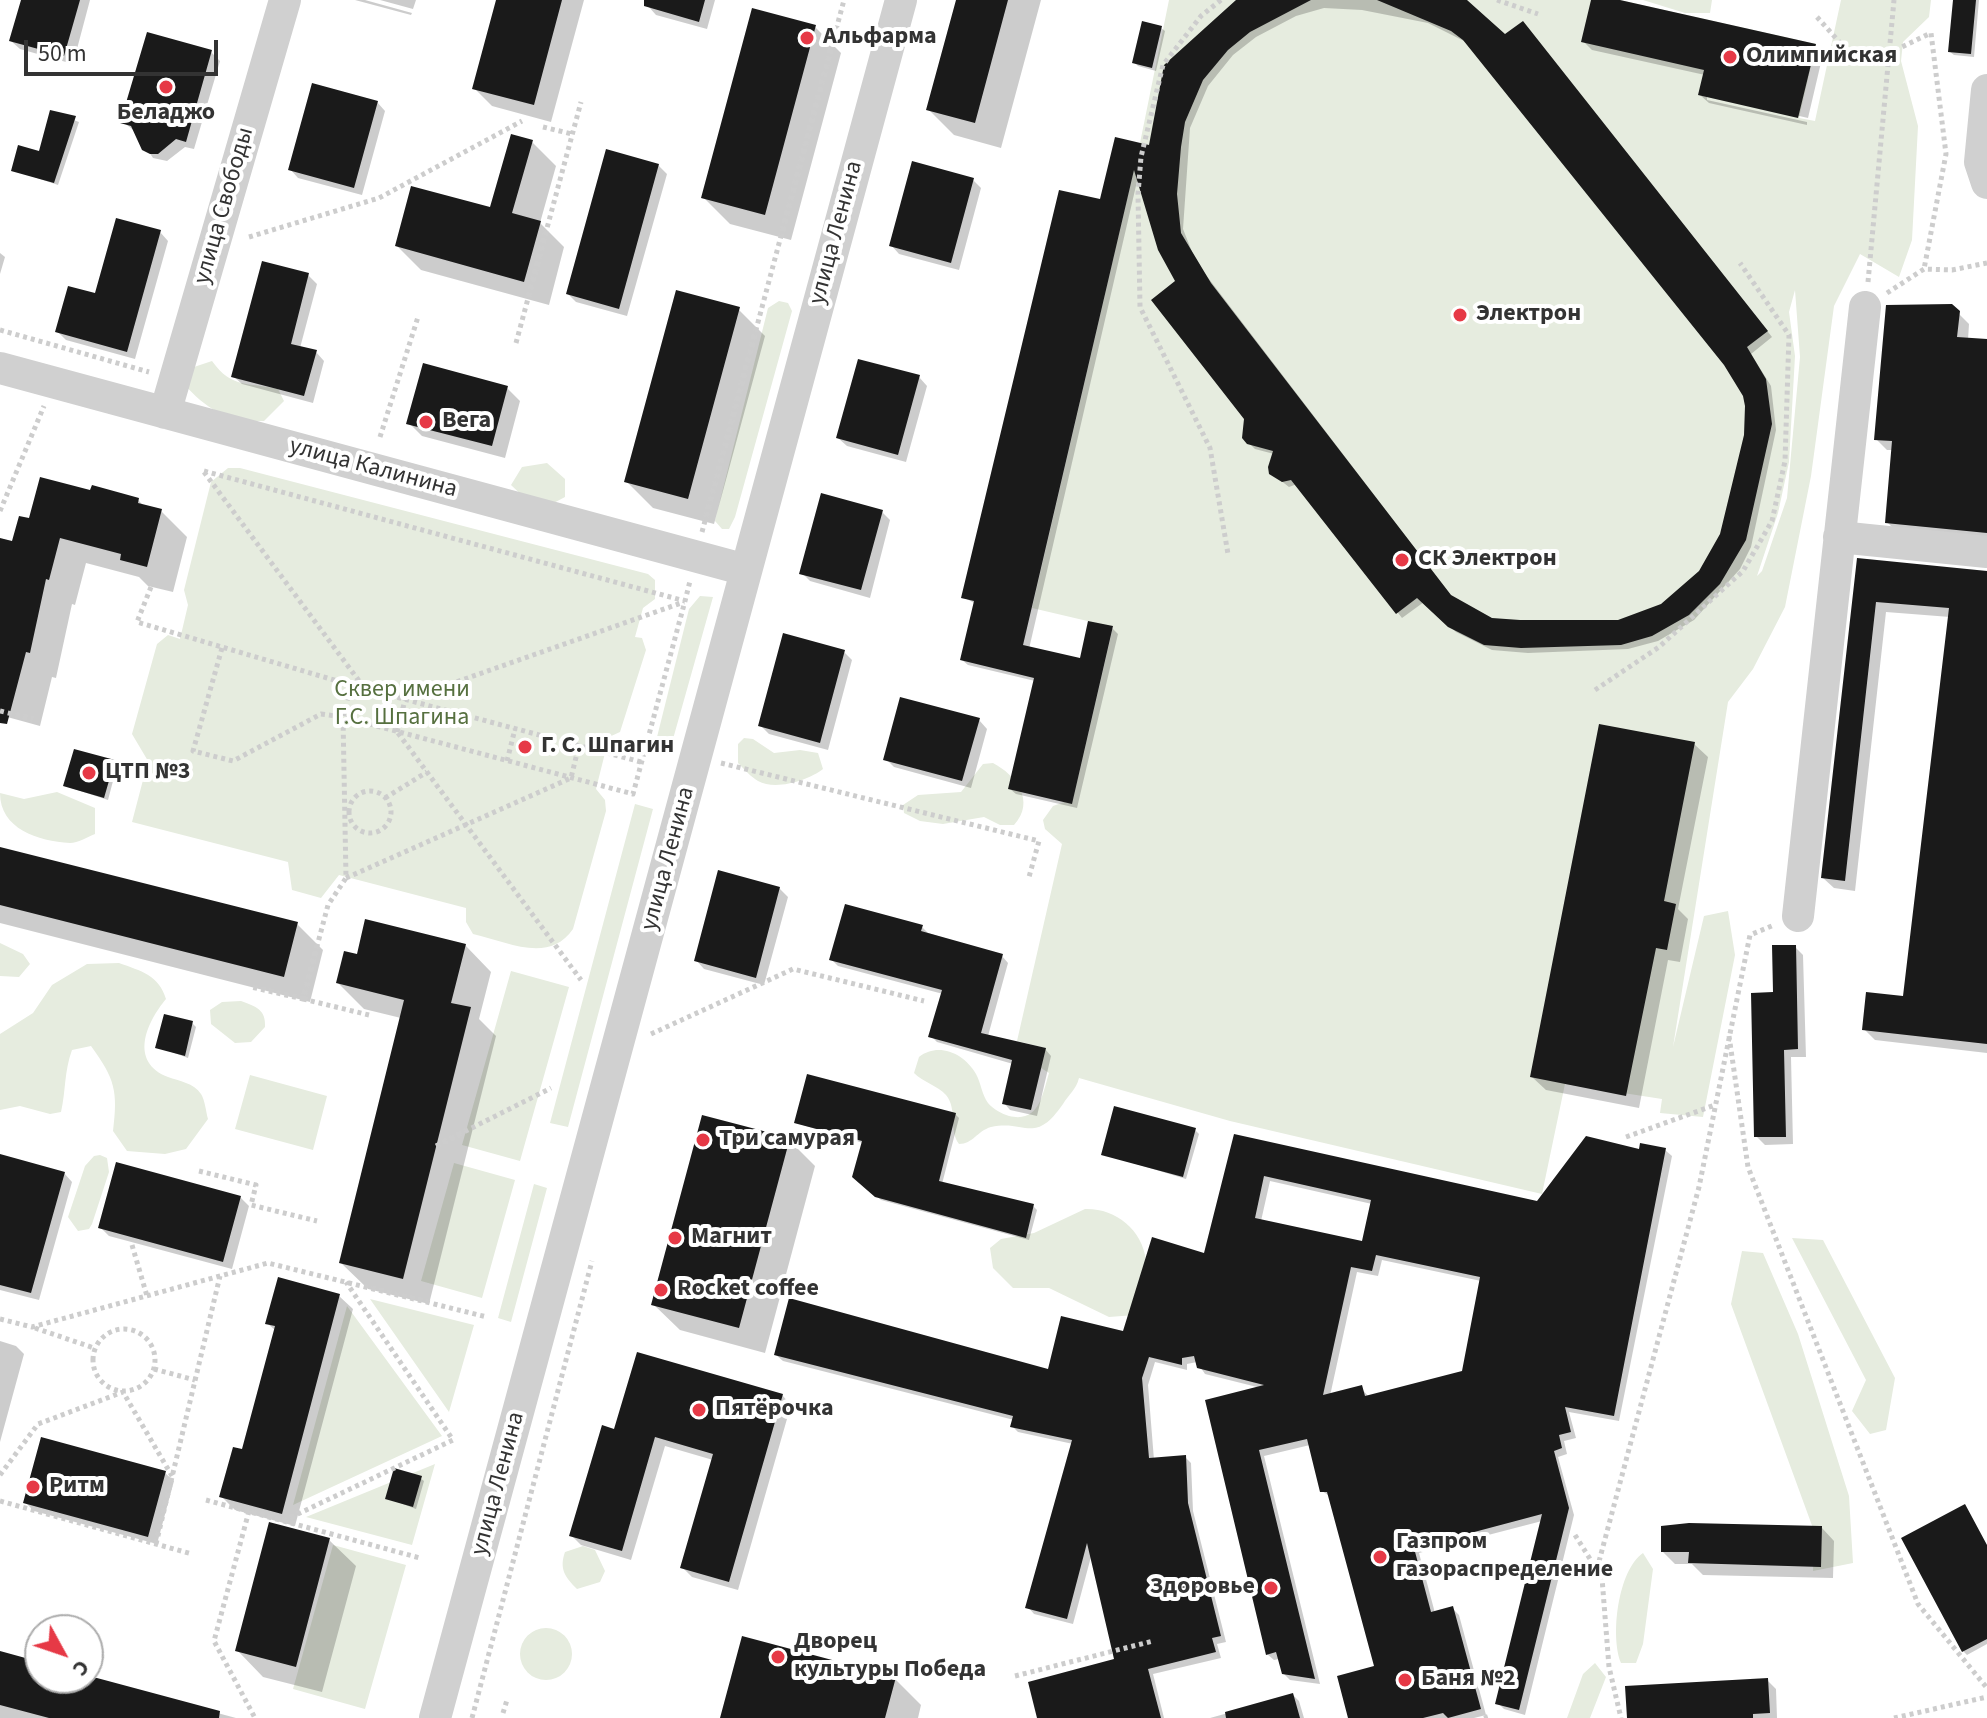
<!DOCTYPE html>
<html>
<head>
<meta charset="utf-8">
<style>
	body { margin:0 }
	#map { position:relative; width:1987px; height:1718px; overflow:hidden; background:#fff; font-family:"Source Sans 3",sans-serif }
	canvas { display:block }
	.north { position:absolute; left:24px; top:1614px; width:80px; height:80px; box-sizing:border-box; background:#fff; border:2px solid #adadad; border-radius:50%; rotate:130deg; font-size:22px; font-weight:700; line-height:32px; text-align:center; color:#333 }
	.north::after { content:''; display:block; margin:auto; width:28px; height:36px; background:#e63946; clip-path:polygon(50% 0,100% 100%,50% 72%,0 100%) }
	.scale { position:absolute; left:24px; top:40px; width:194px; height:36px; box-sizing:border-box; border:4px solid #333; border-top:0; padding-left:10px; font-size:24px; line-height:28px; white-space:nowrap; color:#333; -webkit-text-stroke:6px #fff; paint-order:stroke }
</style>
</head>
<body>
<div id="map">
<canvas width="1987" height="1718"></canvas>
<div class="north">С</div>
<div class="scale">50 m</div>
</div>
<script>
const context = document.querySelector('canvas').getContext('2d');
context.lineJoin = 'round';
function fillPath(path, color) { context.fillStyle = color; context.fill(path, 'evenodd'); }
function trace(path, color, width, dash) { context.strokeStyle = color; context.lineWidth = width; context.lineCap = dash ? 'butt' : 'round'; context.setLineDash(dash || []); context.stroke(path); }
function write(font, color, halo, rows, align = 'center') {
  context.font = font + ' "Source Sans 3",sans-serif'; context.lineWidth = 8; context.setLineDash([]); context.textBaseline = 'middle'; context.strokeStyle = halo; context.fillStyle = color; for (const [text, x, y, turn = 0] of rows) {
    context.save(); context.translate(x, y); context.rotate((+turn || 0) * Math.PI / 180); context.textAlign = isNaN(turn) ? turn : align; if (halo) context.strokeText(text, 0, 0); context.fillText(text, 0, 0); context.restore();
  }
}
const green = new Path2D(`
	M 1169,0 L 1620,0 L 1816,44 L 1799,118 L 1815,121 L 1841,0 L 1931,0 L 1929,17 L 1903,42 L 1901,61 L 1918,126 L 1912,240 L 1899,277 L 1860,254 L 1834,306 L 1811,476 L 1785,607 L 1753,669 L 1728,702 L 1673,1047 L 1704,916 L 1728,911 L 1735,955 L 1703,1117 L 1660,1113 L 1662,1099 L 1565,1084 L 1542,1194 L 1230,1121 L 1079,1078 C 1076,1090 1069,1094 1063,1104 C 1034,1146 1026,1119 991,1127 C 977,1131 973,1144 959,1144 C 948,1129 958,1110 946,1095 C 938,1086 923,1082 914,1073 L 919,1057 C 938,1042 964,1053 976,1074 C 981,1083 982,1095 988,1103 C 993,1109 1002,1114 1009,1116 C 1039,1123 1042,1096 1049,1073 L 1041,1068 L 1045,1048 L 1017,1041 L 1062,844 L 1045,829 L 1043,820 L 1053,806 L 1073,799 L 1113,627 L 1032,608 L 1140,143 ZM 1795,290 L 1800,357 L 1787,498 L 1762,571 L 1757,576 L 1778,513 L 1789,462 L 1795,356 L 1789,312 Z
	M 1643,0 L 1712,0 L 1710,13 L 1685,13 Z
	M 779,301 L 788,303 L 792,311 L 735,517 L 729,529 L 722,529 L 715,521 L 768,308 Z
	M 212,361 C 232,389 248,382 278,389 L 284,401 L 264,421 C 228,422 207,410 183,383 L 188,369 Z
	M 547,463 L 565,479 L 565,497 L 548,506 L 529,502 L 511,485 L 522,467 Z
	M 228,468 L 240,468 L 648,574 L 655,580 L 655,599 L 643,608 L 635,637 L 642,638 L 646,650 L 620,732 L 609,737 L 596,789 L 605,800 L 606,811 L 573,929 C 549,964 508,942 473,934 L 466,922 L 466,908 L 339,875 L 321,898 L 292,890 L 288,862 L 132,822 L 148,761 L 132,734 L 157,644 L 168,635 L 180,639 L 188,605 L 184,590 L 211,482 Z
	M 700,596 L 713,597 L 673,739 L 657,737 L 689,609 Z
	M 744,738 L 753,739 L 774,753 L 800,750 L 818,753 L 823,769 C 809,780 776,791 758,781 C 751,777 744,769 738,763 L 738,744 Z
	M 993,763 C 1016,775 1036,801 1014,825 L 1000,825 L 984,817 L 943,824 L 920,821 L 904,813 L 903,805 L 918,795 L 961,792 L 983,764 Z
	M 57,792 L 95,808 L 95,834 C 87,837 78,843 70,843 C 38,841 0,829 0,793 L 24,799 Z
	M 635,804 L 653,809 L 568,1127 L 550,1123 Z
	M 0,943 L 23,954 L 30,964 L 19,977 L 0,976 Z
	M 119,963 C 141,971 159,975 166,999 C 146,1023 129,1062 168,1077 C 179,1081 194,1083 201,1094 C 205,1100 206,1112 208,1119 L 186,1149 L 165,1154 L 127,1151 L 113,1131 C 118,1091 115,1079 91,1046 L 72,1050 C 64,1072 66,1090 61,1112 L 50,1114 L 20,1106 L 0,1110 L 0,1034 L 33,1013 L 52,985 L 87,964 Z
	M 511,971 L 569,987 L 520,1161 L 462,1145 Z
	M 241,1001 C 256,1007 266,1009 265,1027 L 251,1042 L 235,1043 L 211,1024 L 210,1010 L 222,1002 Z
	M 250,1075 L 327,1096 L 313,1150 L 235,1129 Z
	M 100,1155 L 107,1158 L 109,1172 L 92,1224 L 89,1229 L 78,1231 L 68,1217 L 85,1166 L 94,1156 Z
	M 454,1163 L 515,1180 L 482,1298 L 421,1281 Z
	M 534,1184 L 547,1188 L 511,1322 L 498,1318 Z
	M 1085,1209 C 1115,1208 1142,1229 1146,1260 C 1148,1276 1139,1299 1135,1315 L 1109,1317 L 1049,1288 L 1013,1288 L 993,1268 L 990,1248 L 1001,1239 L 1034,1233 Z
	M 1792,1238 L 1823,1240 L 1895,1378 L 1886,1430 L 1870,1434 L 1852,1411 L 1866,1380 Z
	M 1742,1251 L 1763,1253 L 1798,1334 L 1849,1496 L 1853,1563 L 1813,1571 L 1814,1531 L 1731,1304 Z
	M 370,1299 L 474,1325 L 449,1412 Z
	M 347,1306 L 442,1436 L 293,1505 Z
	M 435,1464 L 412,1545 L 306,1517 Z
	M 333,1545 L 406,1565 L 365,1709 L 293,1689 Z
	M 583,1546 L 595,1550 L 605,1571 L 600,1582 L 577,1589 C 565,1577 559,1569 565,1552 Z
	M 1643,1553 L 1653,1569 L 1643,1644 L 1636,1663 L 1621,1663 C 1610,1636 1618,1570 1643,1553 Z
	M520 1654a26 26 0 1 1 52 0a26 26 0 1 1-52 0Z
	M 1595,1663 L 1606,1677 L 1590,1718 L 1567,1718 L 1583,1674 Z`);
const shadow = new Path2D(`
	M 23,0 L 90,0 L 73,64 L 20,49 L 11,41 Z
	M 355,0 L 365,0 L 412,13 L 411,15 Z
	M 380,0 L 416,0 L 413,9 Z
	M 498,0 L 584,0 L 551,122 L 492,106 L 474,88 Z
	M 649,0 L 715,0 L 707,29 L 656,15 L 648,6 Z
	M 958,0 L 1041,0 L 1001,148 L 954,135 L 928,109 Z
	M 1239,0 L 1462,0 L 1505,37 L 1528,29 L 1772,337 L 1751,354 L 1771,386 L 1776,430 L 1751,547 L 1740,569 L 1694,620 L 1658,641 L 1628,649 L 1528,653 L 1492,650 L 1456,632 L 1424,602 L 1402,618 L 1297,484 L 1289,487 L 1271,473 L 1274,454 L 1255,449 L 1244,438 L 1246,419 L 1178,282 L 1138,177 L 1029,649 L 1081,661 L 1112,628 L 1118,634 L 1077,808 L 1016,794 L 1010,789 L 1035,681 L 968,665 L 962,660 L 976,604 L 963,597 L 1102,202 L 1150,148 ZM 1324,8 L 1362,10 L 1428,23 L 1468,43 L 1726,364 L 1745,396 L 1746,436 L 1722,535 L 1701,572 L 1662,606 L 1619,622 L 1491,620 L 1453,598 L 1196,262 L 1183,229 L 1190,128 L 1208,86 L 1233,55 L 1256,37 L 1296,16 Z
	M 1593,0 L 1611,0 L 1815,46 L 1823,54 L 1808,118 L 1707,95 L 1707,100 L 1807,122 L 1807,125 L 1709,103 L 1700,95 L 1705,75 L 1592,50 L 1583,41 Z
	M 1955,0 L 1979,0 L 1974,57 L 1954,55 L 1950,52 Z
	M 815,27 L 841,53 L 791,240 L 730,224 L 703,197 Z
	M 1161,28 L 1165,31 L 1156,71 L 1138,66 L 1134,62 Z
	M 148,34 L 211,52 L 220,61 L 194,149 L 185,147 L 167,161 L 153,158 L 136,132 L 123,122 Z
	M 377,102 L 385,111 L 362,195 L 298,178 L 290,169 Z
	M 52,112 L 79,122 L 58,185 L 13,170 L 41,153 Z
	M 532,142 L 556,166 L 540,223 L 564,247 L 549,305 L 421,270 L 397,246 L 492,210 Z
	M 658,165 L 667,174 L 627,316 L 576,302 L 568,294 Z
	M 973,180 L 981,188 L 959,270 L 899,254 L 891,245 Z
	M 160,232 L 168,241 L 135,359 L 66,340 L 57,331 Z
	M 0,253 L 5,257 L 0,274 Z
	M 264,263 L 308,275 L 317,284 L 300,348 L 316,352 L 324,361 L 313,403 L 242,384 L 233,376 Z
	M 1951,306 L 1969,324 L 1968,340 L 1987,341 L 1987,542 L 1898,533 L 1887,522 L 1893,450 L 1887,450 L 1876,439 Z
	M 738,309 L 765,336 L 714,524 L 653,508 L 626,481 Z
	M 919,377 L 927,386 L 906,462 L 847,446 L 838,438 Z
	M 507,388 L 520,401 L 505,458 L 422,436 L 409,423 Z
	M 92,493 L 138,500 L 145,507 L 161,511 L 187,537 L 173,592 L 148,586 L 139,577 L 86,563 L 75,605 L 72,604 L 56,678 L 52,677 L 40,726 L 0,715 L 0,557 L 30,521 Z
	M 882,512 L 890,520 L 870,598 L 810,581 L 802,573 Z
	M 1858,560 L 1987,573 L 1987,1053 L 1875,1040 L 1864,1029 L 1905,999 L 1950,617 L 1886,612 L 1855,891 L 1834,888 L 1823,878 Z
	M 844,652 L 852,660 L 828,750 L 769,734 L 760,725 Z
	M 979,720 L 987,729 L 971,788 L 894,767 L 886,759 Z
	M 1694,744 L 1708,757 L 1678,909 L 1688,919 L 1680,962 L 1668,960 L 1639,1108 L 1546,1090 L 1532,1077 Z
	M 114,762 L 117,766 L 108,800 L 65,786 Z
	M 0,849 L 297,924 L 323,950 L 310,1002 L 0,923 Z
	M 779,888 L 788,897 L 764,985 L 704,969 L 696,960 Z
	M 922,927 L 928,933 L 1002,956 L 1008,963 L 988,1036 L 1045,1049 L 1051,1056 L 1037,1116 L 1010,1110 L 1004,1103 L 1013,1064 L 937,1042 L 931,1036 L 943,994 L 838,966 L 832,960 Z
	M 465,945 L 491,972 L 479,1019 L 496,1036 L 429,1304 L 368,1289 L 341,1263 L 401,1018 L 364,1009 L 338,983 L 358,956 Z
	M 1795,947 L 1803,955 L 1806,1057 L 1791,1057 L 1793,1144 L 1765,1145 L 1756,1136 L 1775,994 Z
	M 192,1023 L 196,1027 L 188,1058 L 158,1047 Z
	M 955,1114 L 959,1118 L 942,1184 L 1033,1206 L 1037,1210 L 1029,1240 L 881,1200 L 855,1176 L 863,1143 L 796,1123 Z
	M 1195,1130 L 1199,1134 L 1186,1179 L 1103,1154 Z
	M 1235,1136 L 1537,1203 L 1641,1151 L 1665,1150 L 1672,1156 L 1619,1421 L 1569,1412 L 1576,1438 L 1564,1441 L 1567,1454 L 1558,1457 L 1574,1515 L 1525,1715 L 1504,1709 L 1498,1703 L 1542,1521 L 1419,1553 L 1435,1613 L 1452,1608 L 1459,1615 L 1486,1715 L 1474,1718 L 1350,1718 L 1377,1668 L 1331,1497 L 1322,1491 L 1310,1445 L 1264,1456 L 1320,1684 L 1290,1680 L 1283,1673 L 1279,1659 L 1274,1660 L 1267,1654 L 1207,1402 L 1261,1388 L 1205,1374 L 1197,1362 L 1187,1364 L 1187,1370 L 1155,1362 L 1148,1385 L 1154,1460 L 1185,1457 L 1191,1463 L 1193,1511 L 1226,1642 L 1217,1644 L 1221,1658 L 1153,1674 L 1164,1718 L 1039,1718 L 1116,1660 L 1092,1553 L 1073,1624 L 1034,1614 L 1028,1607 L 1073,1444 L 1018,1432 L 1012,1426 L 1014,1420 L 783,1361 L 776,1355 L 1050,1372 L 1124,1333 L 1206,1256 ZM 1270,1181 L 1372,1204 L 1364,1243 L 1261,1221 ZM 1382,1260 L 1481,1281 L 1464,1373 L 1369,1397 L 1361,1388 L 1330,1396 L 1357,1272 L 1378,1276 Z
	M 789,1140 L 815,1166 L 765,1353 L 680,1330 L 653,1304 Z
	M 0,1158 L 64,1173 L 72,1182 L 39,1300 L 0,1290 Z
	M 240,1197 L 249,1206 L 232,1269 L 109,1236 L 100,1227 Z
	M 339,1296 L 353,1309 L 295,1526 L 235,1510 L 222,1497 L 244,1452 L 276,1331 L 267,1323 Z
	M 0,1341 L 16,1346 L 24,1354 L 0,1442 Z
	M 782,1395 L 791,1405 L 738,1590 L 692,1577 L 682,1567 L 713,1460 L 665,1446 L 631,1560 L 581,1545 L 572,1536 L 616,1431 Z
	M 165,1473 L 174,1481 L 157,1544 L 34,1511 L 25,1502 Z
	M 420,1478 L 424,1481 L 416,1509 L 387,1498 Z
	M 1822,1528 L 1834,1541 L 1833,1578 L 1703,1575 L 1692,1564 L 1675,1564 L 1663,1552 Z
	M 329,1540 L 356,1566 L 322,1692 L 263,1677 L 237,1650 Z
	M 1987,1545 L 1987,1644 L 1967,1655 L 1963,1651 Z
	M 0,1654 L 40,1664 L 40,1678 L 88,1678 L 236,1718 L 0,1718 Z
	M 895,1679 L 921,1705 L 918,1718 L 722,1718 Z
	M 1767,1680 L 1776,1689 L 1777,1718 L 1629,1718 Z
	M 1293,1695 L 1299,1701 L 1304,1718 L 1210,1718 Z`);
const building = new Path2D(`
	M 21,0 L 80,0 L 64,56 L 9,41 Z
	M 496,0 L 562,0 L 534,105 L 472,89 Z
	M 644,0 L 705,0 L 699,22 L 644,6 Z
	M 956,0 L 1008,0 L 975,123 L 926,110 Z
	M 1236,0 L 1311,0 L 1250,32 L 1228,50 L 1203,80 L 1185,122 L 1181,147 L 1177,194 L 1181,233 L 1211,283 L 1451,595 L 1492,618 L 1520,620 L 1618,620 L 1661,604 L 1699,571 L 1720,534 L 1744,435 L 1745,406 L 1743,396 L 1724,365 L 1463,40 L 1451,31 L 1377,0 L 1467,0 L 1505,34 L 1523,21 L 1768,331 L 1747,347 L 1766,379 L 1772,424 L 1746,540 L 1720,584 L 1689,615 L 1652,636 L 1621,645 L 1521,648 L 1484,645 L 1448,627 L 1417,598 L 1396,614 L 1291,480 L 1282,482 L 1269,474 L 1268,467 L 1273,451 L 1247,444 L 1242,438 L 1244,419 L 1151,300 L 1175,281 L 1158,250 L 1134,170 L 1023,645 L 1080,658 L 1088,621 L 1113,626 L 1072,804 L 1008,789 L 1034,678 L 960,660 L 974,601 L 961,598 L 1059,190 L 1100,199 L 1115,137 L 1149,145 L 1164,65 Z
	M 1591,0 L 1620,0 L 1816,44 L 1798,118 L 1698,95 L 1704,70 L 1581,42 Z
	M 1953,0 L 1976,0 L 1971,54 L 1948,52 Z
	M 752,8 L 816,25 L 765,215 L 701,198 Z
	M 1142,21 L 1162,26 L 1152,68 L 1132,63 Z
	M 147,32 L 212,50 L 186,142 L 176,139 L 158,154 L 150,154 L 142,150 L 131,126 L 120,123 Z
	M 312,83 L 378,101 L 354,188 L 288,170 Z
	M 50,110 L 76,116 L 54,183 L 11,171 L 18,145 L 39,151 Z
	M 511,134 L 533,140 L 512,213 L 541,221 L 524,282 L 395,246 L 411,186 L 490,207 Z
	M 606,149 L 659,164 L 619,309 L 566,294 Z
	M 912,161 L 974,178 L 951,263 L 889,246 Z
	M 116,218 L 161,230 L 127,352 L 55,332 L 68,286 L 95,293 Z
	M 262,261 L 309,273 L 291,344 L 317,350 L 304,396 L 231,377 Z
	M 676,290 L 740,307 L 688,499 L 624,482 Z
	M 1952,304 L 1960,311 L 1957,337 L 1987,339 L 1987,533 L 1885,523 L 1892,441 L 1874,440 L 1886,305 Z
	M 858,359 L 920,375 L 898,455 L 836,438 Z
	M 423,363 L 508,386 L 492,446 L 406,424 Z
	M 40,477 L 90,490 L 92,485 L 139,498 L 138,503 L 162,509 L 147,567 L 120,560 L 121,554 L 60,538 L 49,580 L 46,579 L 30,653 L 26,652 L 7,724 L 0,723 L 0,538 L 12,541 L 19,516 L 29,518 Z
	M 821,493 L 883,510 L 861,590 L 799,574 Z
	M 1857,558 L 1987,571 L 1987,1044 L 1862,1030 L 1866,992 L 1903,996 L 1949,608 L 1876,602 L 1845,881 L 1821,878 Z
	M 783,633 L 845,650 L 820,743 L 758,726 Z
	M 900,697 L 980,718 L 962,781 L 883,760 Z
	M 1599,724 L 1695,742 L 1664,901 L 1676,904 L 1667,950 L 1656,948 L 1626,1096 L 1530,1077 Z
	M 74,749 L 115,760 L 104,798 L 63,786 Z
	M 0,847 L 298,922 L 284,977 L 0,905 Z
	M 718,870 L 780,887 L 756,978 L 694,961 Z
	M 845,904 L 923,925 L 921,931 L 1003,954 L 981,1033 L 1046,1048 L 1031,1110 L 1002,1104 L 1012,1060 L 928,1037 L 942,990 L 829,960 Z
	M 365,919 L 466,944 L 451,1003 L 471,1007 L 403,1279 L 339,1263 L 404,1000 L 336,983 L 344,951 L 357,954 Z
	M 1772,945 L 1796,945 L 1798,1049 L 1784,1050 L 1786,1137 L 1754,1137 L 1751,993 L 1773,992 Z
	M 164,1014 L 193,1021 L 185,1056 L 155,1048 Z
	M 807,1074 L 956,1113 L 939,1181 L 1034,1204 L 1026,1238 L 875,1197 L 852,1177 L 862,1141 L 794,1123 Z
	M 1114,1106 L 1196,1128 L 1183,1177 L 1101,1155 Z
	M 702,1115 L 790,1138 L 739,1328 L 651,1305 Z
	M 1234,1134 L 1537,1201 L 1586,1136 L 1639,1149 L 1640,1143 L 1666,1148 L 1614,1416 L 1565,1407 L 1571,1432 L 1559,1435 L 1562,1448 L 1554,1451 L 1569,1508 L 1519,1710 L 1495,1704 L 1542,1514 L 1414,1548 L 1431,1612 L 1453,1606 L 1481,1709 L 1448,1718 L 1443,1713 L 1423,1718 L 1348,1718 L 1337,1676 L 1374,1666 L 1327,1492 L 1320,1492 L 1307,1439 L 1259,1450 L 1315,1679 L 1282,1674 L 1276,1652 L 1266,1655 L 1205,1400 L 1264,1385 L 1197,1368 L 1194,1356 L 1182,1358 L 1182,1365 L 1149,1357 L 1142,1378 L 1149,1458 L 1186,1455 L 1188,1503 L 1221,1636 L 1212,1638 L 1216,1652 L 1148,1669 L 1161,1718 L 1037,1718 L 1028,1682 L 1114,1659 L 1087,1543 L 1067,1619 L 1025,1608 L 1072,1440 L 1010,1427 L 1013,1416 L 774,1355 L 789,1298 L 1048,1369 L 1061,1316 L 1123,1331 L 1152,1237 L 1204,1253 ZM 1264,1176 L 1371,1200 L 1362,1241 L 1255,1218 ZM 1376,1255 L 1480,1277 L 1462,1371 L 1365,1396 L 1362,1385 L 1323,1395 L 1351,1267 L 1372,1271 Z
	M 0,1154 L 65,1172 L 31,1293 L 0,1285 Z
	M 116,1162 L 241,1196 L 223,1262 L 98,1228 Z
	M 278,1277 L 340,1294 L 282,1514 L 219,1497 L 233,1447 L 242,1449 L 275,1326 L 265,1324 Z
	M 637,1352 L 783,1394 L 729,1582 L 680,1568 L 713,1454 L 655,1437 L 622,1551 L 569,1536 L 602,1425 L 614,1429 Z
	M 41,1437 L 166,1471 L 148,1537 L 23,1503 Z
	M 394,1468 L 422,1476 L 413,1507 L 385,1499 Z
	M 1965,1504 L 1987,1545 L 1987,1639 L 1962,1652 L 1901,1538 Z
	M 269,1522 L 330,1538 L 296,1667 L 235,1651 Z
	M 1689,1523 L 1822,1526 L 1821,1567 L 1688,1563 L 1689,1552 L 1661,1552 L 1661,1526 Z
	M 742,1636 L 896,1677 L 885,1718 L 720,1718 Z
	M 0,1651 L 40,1662 L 40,1678 L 97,1678 L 220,1711 L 219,1718 L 49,1718 L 0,1705 Z
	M 1768,1678 L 1770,1713 L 1753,1714 L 1753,1718 L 1627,1718 L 1625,1686 Z
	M 1293,1693 L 1300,1718 L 1226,1718 L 1225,1712 Z`);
const path = new Path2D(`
	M 1221,0 L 1201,16 L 1163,65 L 1141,157 L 1138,194 L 1140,307 L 1210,448 L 1228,554
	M 1497,0 L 1538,14
	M 1817,17 L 1851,55 L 1887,54 L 1931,33 L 1946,154 L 1924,269
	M 543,127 L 572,134
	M 249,237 L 379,198 L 522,121
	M 1868,282 L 1894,0
	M 1887,293 L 1924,269 L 1952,270 L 1987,263
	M 0,330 L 149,372
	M 516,343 L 581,102
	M 380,437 L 418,317
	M 204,471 L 685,601
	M 204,472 L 365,689
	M 0,511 L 44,406
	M 702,532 L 844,0
	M 151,587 L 137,622 L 351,685
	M 222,648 L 193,751 L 233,761 L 321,714 L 343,717 L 346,878 L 328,905 L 303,999 L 251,987
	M 1595,690 L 1659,647 L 1743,571 L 1772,521 L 1785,461 L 1789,335 L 1740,263
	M 0,711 L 33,719
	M 397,732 L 405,700 L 684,602
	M 398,733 L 581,980
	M 646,744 L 668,750
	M 507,761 L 515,729
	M 641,762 L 351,685 L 343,717 L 633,794 L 685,601 L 690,581
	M 721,763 L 1039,841 L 1029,877
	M349 812a21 21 0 1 1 42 0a21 21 0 1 1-42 0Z
	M 385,798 L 427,772
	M 346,878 L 571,778 L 579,745
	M 303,999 L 369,1015
	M 651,1034 L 793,969 L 924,1001
	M 1729,1036 L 1748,1167 L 1918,1604 L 1987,1688
	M 1626,1137 L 1715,1105
	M 436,1146 L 551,1088
	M 199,1171 L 256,1185 L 251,1205 L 317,1221
	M 132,1245 L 147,1296
	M 0,1319 L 32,1327 L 268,1263 L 487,1317
	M 35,1328 L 94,1348
	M93 1360a31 31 0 1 1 62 0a31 31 0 1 1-62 0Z
	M 154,1369 L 195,1380
	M 0,1475 L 38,1424 L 123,1392 L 172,1476
	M 206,1500 L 420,1558
	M 0,1501 L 192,1554
	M 249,1511 L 214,1641 L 255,1718
	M 283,1521 L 453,1440 L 346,1282
	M 1575,1535 L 1602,1578 L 1609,1667 L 1621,1718
	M 156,1544 L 220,1276
	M 1597,1569 L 1699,1187 L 1750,935 L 1774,925
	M 1015,1676 L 1153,1641
	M 503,1713 L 507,1700
	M 472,1718 L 592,1261
	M 1484,1718 L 1490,1716
	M 1894,1718 L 1987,1697`);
const minor = new Path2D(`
	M 1987,90 L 1980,162 L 1987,183
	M 0,368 L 746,570
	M 165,413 L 285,0
	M 1839,537 L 1987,552
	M 1798,916 L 1865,307
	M 435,1718 L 901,0`);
const markers = [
	[807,38,8,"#e63946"],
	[1730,57,8,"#e63946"],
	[166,87,8,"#e63946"],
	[1460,315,8,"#e63946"],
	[426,422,8,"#e63946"],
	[1402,560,8,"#e63946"],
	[525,747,8,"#e63946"],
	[89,773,8,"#e63946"],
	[703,1140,8,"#e63946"],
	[675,1238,8,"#e63946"],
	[661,1290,8,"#e63946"],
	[699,1410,8,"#e63946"],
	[33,1487,8,"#e63946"],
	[1380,1557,8,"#e63946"],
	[1271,1588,8,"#e63946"],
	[778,1657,8,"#e63946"],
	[1405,1680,8,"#e63946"]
];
const poiNames = [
	["Альфарма",823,38],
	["Олимпийская",1746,57],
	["Беладжо",166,114,"center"],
	["Электрон",1476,315],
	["Вега",442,422],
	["СК Электрон",1418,560],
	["Г. С. Шпагин",541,747],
	["ЦТП №3",105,773],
	["Три самурая",719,1140],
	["Магнит",691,1238],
	["Rocket coffee",677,1290],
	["Пятёрочка",715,1410],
	["Ритм",49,1487],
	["Газпром",1396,1543],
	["газораспределение",1396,1571],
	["Здоровье",1255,1588,"right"],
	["Дворец",794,1643],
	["культуры Победа",794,1671],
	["Баня №2",1421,1680]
];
const streetNames = [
	["улица Свободы",225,206,-74],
	["улица Ленина",837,233,-75],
	["улица Калинина",373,469,15],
	["улица Ленина",669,859,-75],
	["улица Ленина",499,1484,-75]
];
const parkNames = [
	["Сквер имени",402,691],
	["Г.С. Шпагина",402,719]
];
fillPath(green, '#e6ecdf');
fillPath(shadow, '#0003');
fillPath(building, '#1a1a1a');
trace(path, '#cdcdcd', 5, [4, 4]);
trace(minor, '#d0d0d0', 32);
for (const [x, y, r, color] of markers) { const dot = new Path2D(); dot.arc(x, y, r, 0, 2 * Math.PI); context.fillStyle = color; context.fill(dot); trace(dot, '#fff', 3); }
write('bold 24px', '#333', '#fff', poiNames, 'left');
write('24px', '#333', '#fff', streetNames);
write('24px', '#56703f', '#fff', parkNames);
</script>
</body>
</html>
